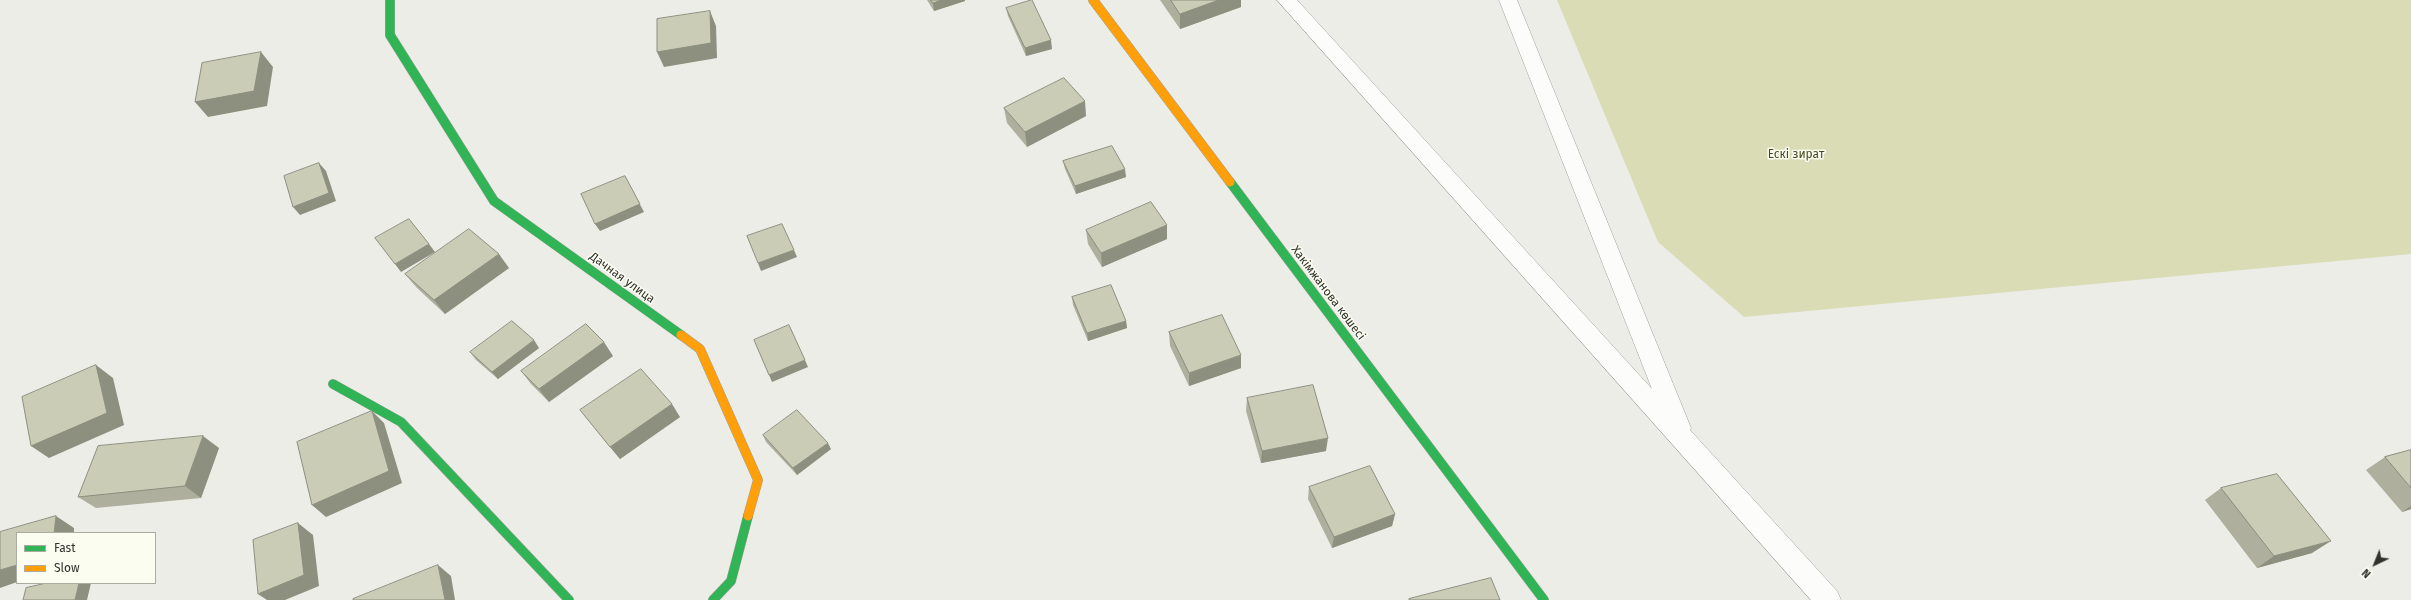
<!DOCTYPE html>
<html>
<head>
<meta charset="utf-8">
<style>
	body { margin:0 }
	#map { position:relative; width:2411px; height:600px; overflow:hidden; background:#ecede7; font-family:"Fira Sans",sans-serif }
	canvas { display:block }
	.legend { position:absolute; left:16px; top:532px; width:140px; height:52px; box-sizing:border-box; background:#fcfdf1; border:1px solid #aaaba2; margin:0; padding:5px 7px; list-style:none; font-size:12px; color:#30312c }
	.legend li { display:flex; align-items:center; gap:8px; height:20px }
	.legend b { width:20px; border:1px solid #aaaba2 }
	.north { position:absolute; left:2355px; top:544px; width:40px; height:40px; -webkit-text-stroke:3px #fcfdf1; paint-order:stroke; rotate:223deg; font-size:11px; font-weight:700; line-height:16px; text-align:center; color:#30312c }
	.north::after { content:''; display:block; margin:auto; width:14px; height:18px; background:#30312c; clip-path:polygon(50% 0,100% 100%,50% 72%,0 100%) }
</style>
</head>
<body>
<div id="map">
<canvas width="2411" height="600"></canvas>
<ul class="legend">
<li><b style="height:5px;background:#30b455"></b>Fast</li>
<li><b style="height:5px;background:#ff9f0a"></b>Slow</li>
</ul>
<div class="north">N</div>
</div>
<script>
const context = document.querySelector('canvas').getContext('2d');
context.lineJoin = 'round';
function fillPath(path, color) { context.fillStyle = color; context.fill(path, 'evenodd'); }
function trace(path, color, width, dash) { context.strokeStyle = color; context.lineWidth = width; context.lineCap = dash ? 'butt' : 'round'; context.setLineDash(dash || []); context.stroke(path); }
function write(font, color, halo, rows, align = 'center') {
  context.font = font + ' "Fira Sans",sans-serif'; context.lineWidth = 3; context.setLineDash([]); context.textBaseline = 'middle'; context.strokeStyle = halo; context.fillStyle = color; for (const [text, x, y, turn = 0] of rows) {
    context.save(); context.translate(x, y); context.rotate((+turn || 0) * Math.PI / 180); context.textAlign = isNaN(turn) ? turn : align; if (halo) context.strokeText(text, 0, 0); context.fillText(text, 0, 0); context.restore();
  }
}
const green = new Path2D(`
	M 1557,0 L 2411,0 L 2411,254 L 1744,317 L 1658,242 Z`);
const lane = new Path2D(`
	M 1277,0 L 1297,0 L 1652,389 L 1499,0 L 1517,0 L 1691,428 L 1690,430 L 1837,591 L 1841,600 L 1811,600 Z`);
const fast = new Path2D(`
	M 390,0 L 390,35 L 494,201 L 681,335
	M 1230,182 L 1544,600
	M 333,384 L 401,422 L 569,600
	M 713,600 L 731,581 L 748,516`);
const slow = new Path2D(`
	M 1093,0 L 1230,182
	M 681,335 L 700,349 L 758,480 L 748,516`);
const wall = new Path2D(`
	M 927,0 L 965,0 L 965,1 L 934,11 Z
	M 1160,0 L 1241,0 L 1241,7 L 1180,29 Z
	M 1006,8 L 1052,49 L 1026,56 L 1008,16 Z
	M 1004,108 L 1086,116 L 1027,147 L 1007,123 Z
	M 1063,161 L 1126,177 L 1076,194 L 1065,169 Z
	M 1167,225 L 1167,239 L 1102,267 L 1088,244 L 1086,230 Z
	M 509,268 L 445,314 L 417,288 L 405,274 Z
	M 1072,297 L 1126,321 L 1127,328 L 1088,341 L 1073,305 Z
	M 1169,332 L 1241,368 L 1189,386 L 1170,346 Z
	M 539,348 L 498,379 L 476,360 L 470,352 Z
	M 613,356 L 549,402 L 531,384 L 521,371 Z
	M 1247,398 L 1326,451 L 1261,463 L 1246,411 Z
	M 580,410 L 680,417 L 620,459 Z
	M 763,435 L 831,449 L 797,475 L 766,442 Z
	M 219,448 L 201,498 L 96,508 L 78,497 Z
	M 2411,450 L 2411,509 L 2402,512 L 2366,470 L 2385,457 Z
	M 1309,487 L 1395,514 L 1392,526 L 1332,548 L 1308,499 Z
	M 2221,488 L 2312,553 L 2257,568 L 2205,500 Z`);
const shadedWall = new Path2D(`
	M 942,0 L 965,0 L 965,1 L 934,11 L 933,3 Z
	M 1219,0 L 1241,0 L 1241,7 L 1180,29 L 1180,14 Z
	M 710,11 L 716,26 L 717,58 L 664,67 L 657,52 Z
	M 1051,40 L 1052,49 L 1026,56 L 1025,48 Z
	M 261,52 L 273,67 L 267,106 L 208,117 L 195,102 Z
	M 1085,101 L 1086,116 L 1027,147 L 1025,132 Z
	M 319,163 L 326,171 L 336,201 L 300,215 L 293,207 Z
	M 1125,169 L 1126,177 L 1076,194 L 1075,186 Z
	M 625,176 L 644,212 L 600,231 L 595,224 Z
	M 1167,225 L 1167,239 L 1102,267 L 1101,253 Z
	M 429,244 L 435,252 L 401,272 L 395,264 Z
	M 794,250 L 797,257 L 761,271 L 758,263 Z
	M 499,254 L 509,268 L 445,314 L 434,300 Z
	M 1126,321 L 1127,328 L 1088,341 L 1087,333 Z
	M 534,340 L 539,348 L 498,379 L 492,372 Z
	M 604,342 L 613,356 L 549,402 L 539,389 Z
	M 1241,355 L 1241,368 L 1189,386 L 1189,373 Z
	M 805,360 L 808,367 L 772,382 L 769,375 Z
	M 96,365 L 113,378 L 124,425 L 49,458 L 31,446 Z
	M 672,404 L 680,417 L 620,459 L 610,447 Z
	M 372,411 L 384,423 L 402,483 L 326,517 L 312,505 Z
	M 203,436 L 219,448 L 201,498 L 185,486 Z
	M 1328,438 L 1326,451 L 1261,463 L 1262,451 Z
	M 828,443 L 831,449 L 797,475 L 793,468 Z
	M 2411,506 L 2411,509 L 2402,512 Z
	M 1395,514 L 1392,526 L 1332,548 L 1334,537 Z
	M 56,516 L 74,528 L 74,533 L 54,533 Z
	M 298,523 L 313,535 L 319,586 L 285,600 L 267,600 L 258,594 Z
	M 2331,541 L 2312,553 L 2257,568 L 2274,556 Z
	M 17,565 L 17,582 L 0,588 L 0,570 Z
	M 438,565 L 451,576 L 455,600 L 445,600 Z
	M 79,583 L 91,583 L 87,600 L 75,600 Z`);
const building = new Path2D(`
	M 931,0 L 942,0 L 933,3 Z
	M 1032,0 L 1051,40 L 1025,48 L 1006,8 Z
	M 1171,0 L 1219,0 L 1180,14 Z
	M 710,11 L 711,43 L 657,52 L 657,19 Z
	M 261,52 L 254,91 L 195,102 L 202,63 Z
	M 1064,78 L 1085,101 L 1025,132 L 1004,108 Z
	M 1112,146 L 1125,169 L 1075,186 L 1063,161 Z
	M 319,163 L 329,193 L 293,207 L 284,176 Z
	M 625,176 L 640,204 L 595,224 L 581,194 Z
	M 1151,202 L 1167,225 L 1101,253 L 1086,230 Z
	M 409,219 L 429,244 L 395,264 L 375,238 Z
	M 782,224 L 794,250 L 758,263 L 747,236 Z
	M 469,229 L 499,254 L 434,300 L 405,274 Z
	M 1111,285 L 1126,321 L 1087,333 L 1072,297 Z
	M 1222,315 L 1241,355 L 1189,373 L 1169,332 Z
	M 512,321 L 534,340 L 492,372 L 470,352 Z
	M 586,324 L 604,342 L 539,389 L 521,371 Z
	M 789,325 L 805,360 L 769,375 L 754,340 Z
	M 96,365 L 107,413 L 31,446 L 22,397 Z
	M 641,369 L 672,404 L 610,447 L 580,410 Z
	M 1313,385 L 1328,438 L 1262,451 L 1247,398 Z
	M 797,410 L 828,443 L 793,468 L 763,435 Z
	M 372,411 L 389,471 L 312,505 L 297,442 Z
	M 203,436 L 185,486 L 78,497 L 98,446 Z
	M 2411,450 L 2411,488 L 2385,457 Z
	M 1370,466 L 1395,514 L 1334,537 L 1309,487 Z
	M 2277,474 L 2331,541 L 2274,556 L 2221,488 Z
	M 56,516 L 54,533 L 17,533 L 17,565 L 0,570 L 0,532 Z
	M 298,523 L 304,575 L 258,594 L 253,540 Z
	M 438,565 L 445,600 L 353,600 L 353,599 Z
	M 1491,578 L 1500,600 L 1409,600 L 1409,599 Z
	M 47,583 L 79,583 L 75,600 L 23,600 L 26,588 Z`);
const parkNames = [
	["Ескі зират",1796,155]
];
const streetNames = [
	["Дачная улица",622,278,36],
	["Хакімжанова көшесі",1328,293,53]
];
fillPath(green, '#d9dcb5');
trace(lane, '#a0a19c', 1);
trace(fast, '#a0a19c', 10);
trace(slow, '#a0a19c', 10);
fillPath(lane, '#fcfcfb');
trace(fast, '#30b455', 9);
trace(slow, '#ff9f0a', 9);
fillPath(wall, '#aeaf9d');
fillPath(shadedWall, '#8d8f7f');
fillPath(building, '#caccb6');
trace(building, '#8d8f7f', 1);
write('12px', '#474a20', '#fcfdf1', parkNames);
write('12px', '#30312c', '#fcfdf1', streetNames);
</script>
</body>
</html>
